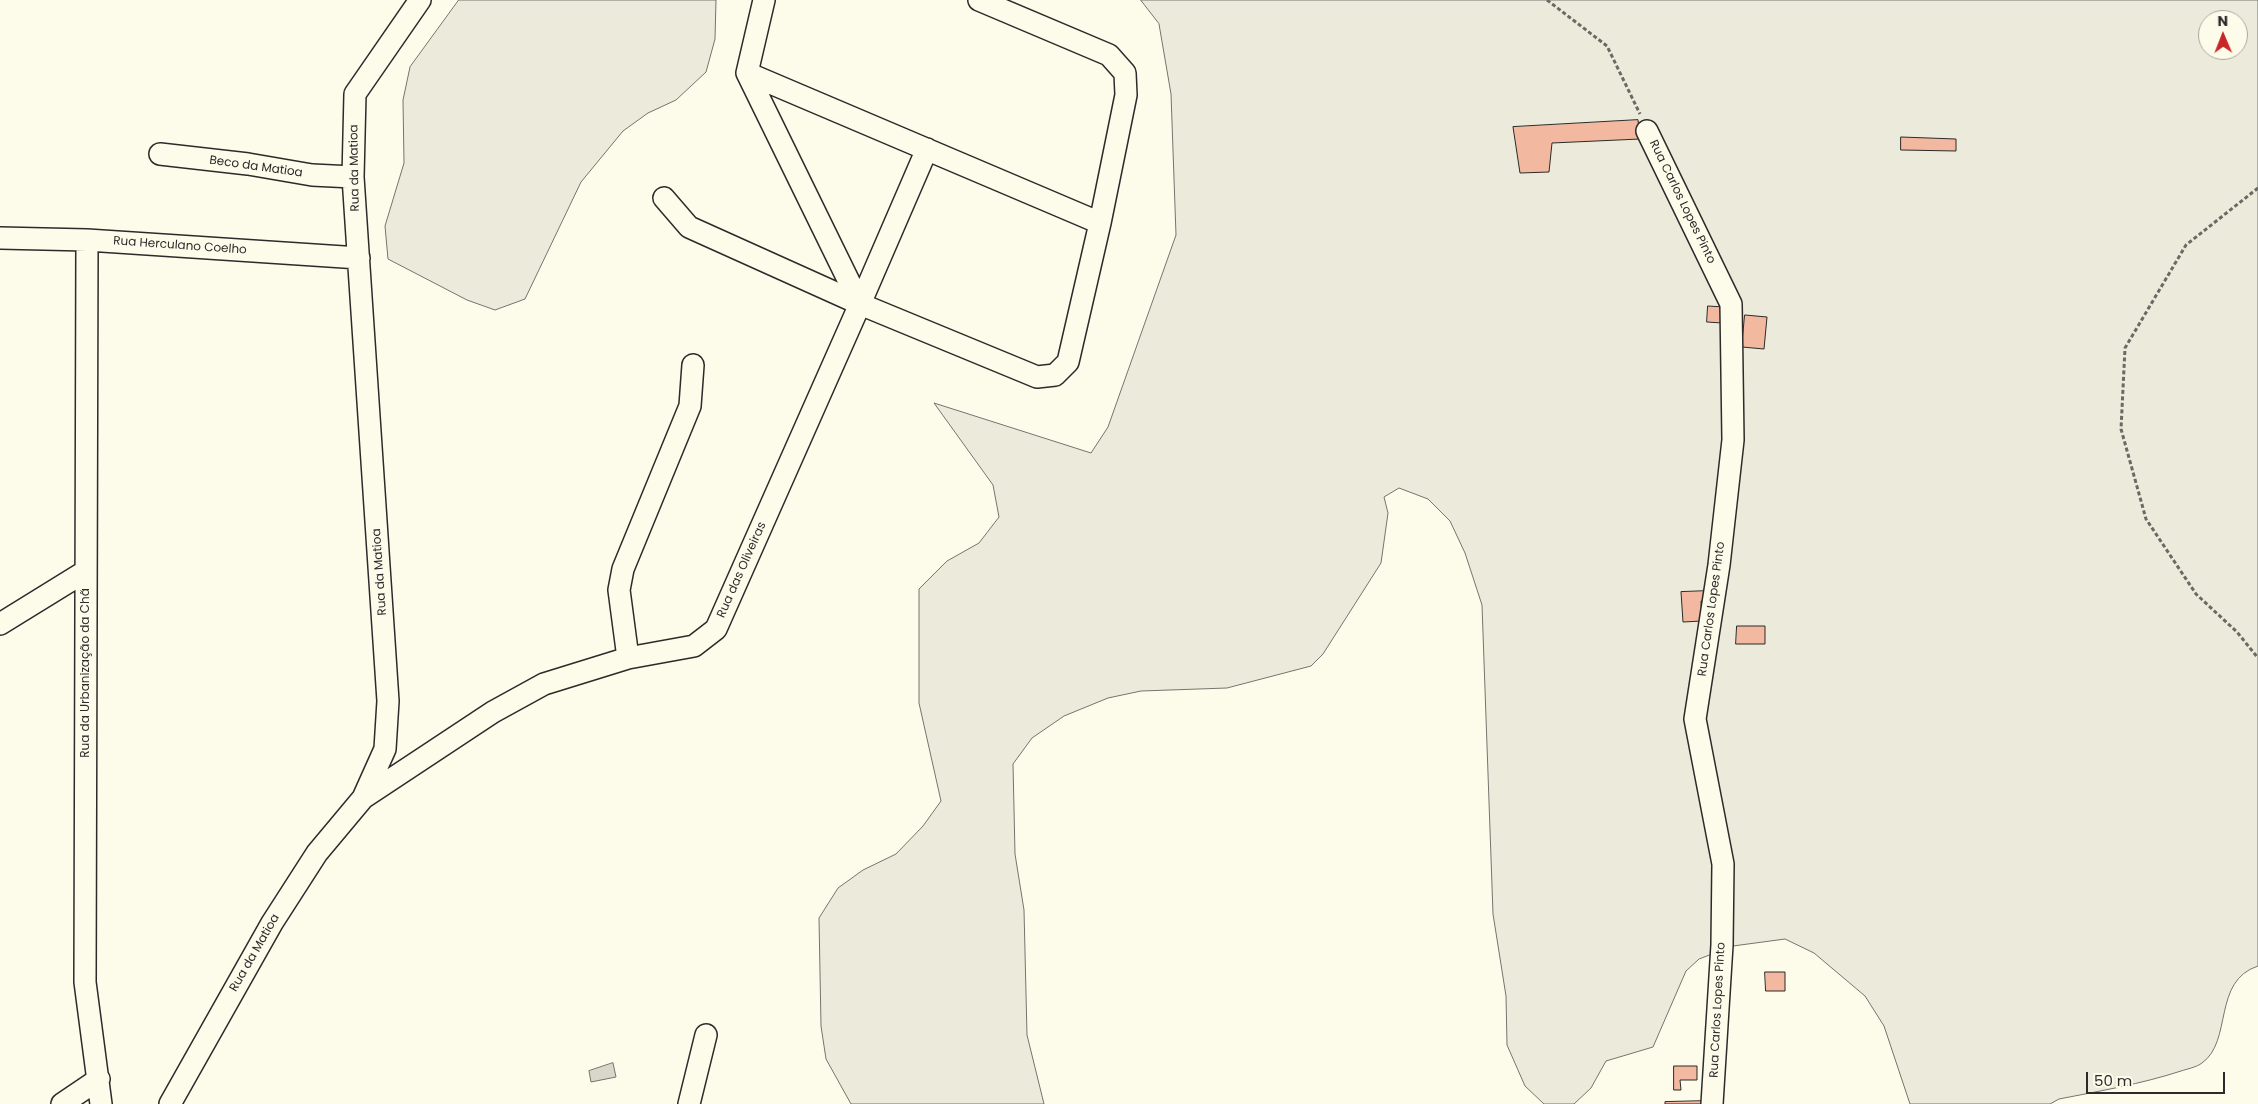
<!DOCTYPE html>
<html>
<head>
<meta charset="utf-8">
<style>
	body { margin:0 }
	#map { position:relative; width:2258px; height:1104px; overflow:hidden; background:#fdfbea; font-family:Poppins,sans-serif }
	canvas { display:block }
	.north { position:absolute; left:2198px; top:10px; width:50px; height:50px; box-sizing:border-box; background:#fdfbea; border:1px solid #a9a89e; border-radius:50%; rotate:359deg; font-size:14px; font-weight:700; line-height:20px; text-align:center; color:#2b2b2b }
	.north::after { content:''; display:block; margin:auto; width:18px; height:22px; background:#c62828; clip-path:polygon(50% 0,100% 100%,50% 72%,0 100%) }
	.scale { position:absolute; left:2086px; top:1072px; width:139px; height:22px; box-sizing:border-box; border:2px solid #2b2b2b; border-top:0; padding-left:6px; font-size:15px; line-height:18px; white-space:nowrap; color:#2b2b2b; -webkit-text-stroke:4px #fdfbea; paint-order:stroke }
</style>
</head>
<body>
<div id="map">
<canvas width="2258" height="1104"></canvas>
<div class="north">N</div>
<div class="scale">50 m</div>
</div>
<script>
const context = document.querySelector('canvas').getContext('2d');
context.lineJoin = 'round';
function fillPath(path, color) { context.fillStyle = color; context.fill(path, 'evenodd'); }
function trace(path, color, width, dash) { context.strokeStyle = color; context.lineWidth = width; context.lineCap = dash ? 'butt' : 'round'; context.setLineDash(dash || []); context.stroke(path); }
function write(font, color, halo, rows, align = 'center') {
  context.font = font + ' Poppins,sans-serif'; context.lineWidth = 4; context.setLineDash([]); context.textBaseline = 'middle'; context.strokeStyle = halo; context.fillStyle = color; for (const [text, x, y, turn = 0] of rows) {
    context.save(); context.translate(x, y); context.rotate((+turn || 0) * Math.PI / 180); context.textAlign = isNaN(turn) ? turn : align; if (halo) context.strokeText(text, 0, 0); context.fillText(text, 0, 0); context.restore();
  }
}
const green = new Path2D(`
	M 459,0 L 716,0 L 715,39 L 706,72 L 676,100 L 648,113 L 623,131 L 581,182 L 525,299 L 495,310 L 467,300 L 388,259 L 385,226 L 404,163 L 403,100 L 410,67 Z
	M 1141,0 L 2258,0 L 2258,966 C 2212,981 2233,1041 2202,1063 C 2197,1067 2187,1069 2181,1071 C 2141,1084 2100,1091 2059,1099 L 2050,1104 L 1910,1104 L 1884,1026 L 1865,996 L 1814,953 L 1785,939 L 1733,946 L 1699,959 L 1686,971 L 1653,1047 L 1606,1061 L 1591,1088 L 1574,1104 L 1544,1104 L 1525,1086 L 1507,1045 L 1506,996 L 1493,914 L 1482,605 L 1465,553 L 1450,521 L 1428,499 L 1399,488 L 1384,497 L 1388,513 L 1381,563 L 1323,654 L 1311,666 L 1227,688 L 1141,691 L 1108,698 L 1064,716 L 1032,738 L 1013,764 L 1015,854 L 1024,910 L 1027,1035 L 1044,1104 L 851,1104 L 826,1059 L 821,1026 L 819,918 L 838,888 L 863,870 L 896,854 L 923,826 L 941,801 L 919,703 L 919,589 L 947,561 L 979,543 L 999,517 L 993,485 L 934,403 L 1091,453 L 1108,427 L 1176,235 L 1171,94 L 1159,24 ZM 2208,20 L 2238,20 L 2238,50 L 2208,50 Z`);
const water = new Path2D(`
	M 613,1063 L 616,1077 L 591,1082 L 589,1071 Z`);
const building = new Path2D(`
	M 1638,120 L 1640,139 L 1552,143 L 1549,172 L 1520,173 L 1513,127 Z
	M 1901,137 L 1956,139 L 1956,151 L 1901,150 Z
	M 1708,306 L 1724,307 L 1722,323 L 1707,322 Z
	M 1745,315 L 1767,317 L 1764,349 L 1742,347 Z
	M 1708,591 L 1708,601 L 1701,601 L 1702,621 L 1683,622 L 1681,592 Z
	M 1737,626 L 1765,626 L 1765,644 L 1736,644 Z
	M 1765,972 L 1785,972 L 1785,991 L 1766,991 Z
	M 1674,1066 L 1697,1066 L 1697,1080 L 1680,1080 L 1681,1090 L 1674,1090 Z
	M 1706,1101 L 1706,1104 L 1665,1104 L 1665,1102 Z`);
const path = new Path2D(`
	M 1547,0 L 1607,46 L 1640,114
	M 2258,188 L 2186,245 L 2125,348 L 2121,429 L 2146,519 L 2196,594 L 2237,632 L 2258,658`);
const minor = new Path2D(`
	M 764,0 L 747,73 L 1100,223
	M 747,73 L 860,304
	M 1647,131 L 1731,304 L 1733,440 L 1719,565 L 1695,719 L 1723,864 L 1722,945 L 1712,1104
	M 160,154 L 248,164 L 312,175 L 353,177
	M 664,198 L 689,227 L 860,304 L 1037,377 L 1055,375 L 1068,362 L 1100,223 L 1126,95 L 1125,73 L 1109,55 L 979,0
	M 0,238 L 87,240 L 359,258
	M 87,240 L 85,982 L 101,1104
	M 0,624 L 86,571
	M 628,658 L 619,590 L 623,569 L 690,406 L 693,365
	M 363,798 L 493,712 L 544,684 L 628,658 L 694,646 L 716,629 L 860,304 L 927,149
	M 62,1104 L 99,1079
	M 170,1104 L 272,923 L 317,853 L 363,798 L 385,749 L 388,701 L 353,177 L 355,94 L 420,0
	M 689,1104 L 706,1035`);
const streetNames = [
	["Beco da Matioa",256,167,8],
	["Rua da Matioa",355,168,-91],
	["Rua Carlos Lopes Pinto",1682,202,64],
	["Rua Herculano Coelho",180,246,4],
	["Rua das Oliveiras",742,570,-66],
	["Rua da Matioa",380,572,-94],
	["Rua Carlos Lopes Pinto",1712,609,-82],
	["Rua da Urbanização da Chã",86,673,-90],
	["Rua da Matioa",255,953,-60],
	["Rua Carlos Lopes Pinto",1718,1010,-87]
];
fillPath(green, '#ecebdb');
trace(green, '#74746e', 1);
fillPath(water, '#d8d7c9');
trace(water, '#74746e', 1);
fillPath(building, '#f2b8a0');
trace(building, '#2b2b2b', 1);
trace(minor, '#2b2b2b', 24);
trace(path, '#6a6964', 3, [4, 2.5]);
trace(minor, '#fdfbea', 21);
write('12px', '#2b2b2b', '#fdfbea', streetNames);
</script>
</body>
</html>
